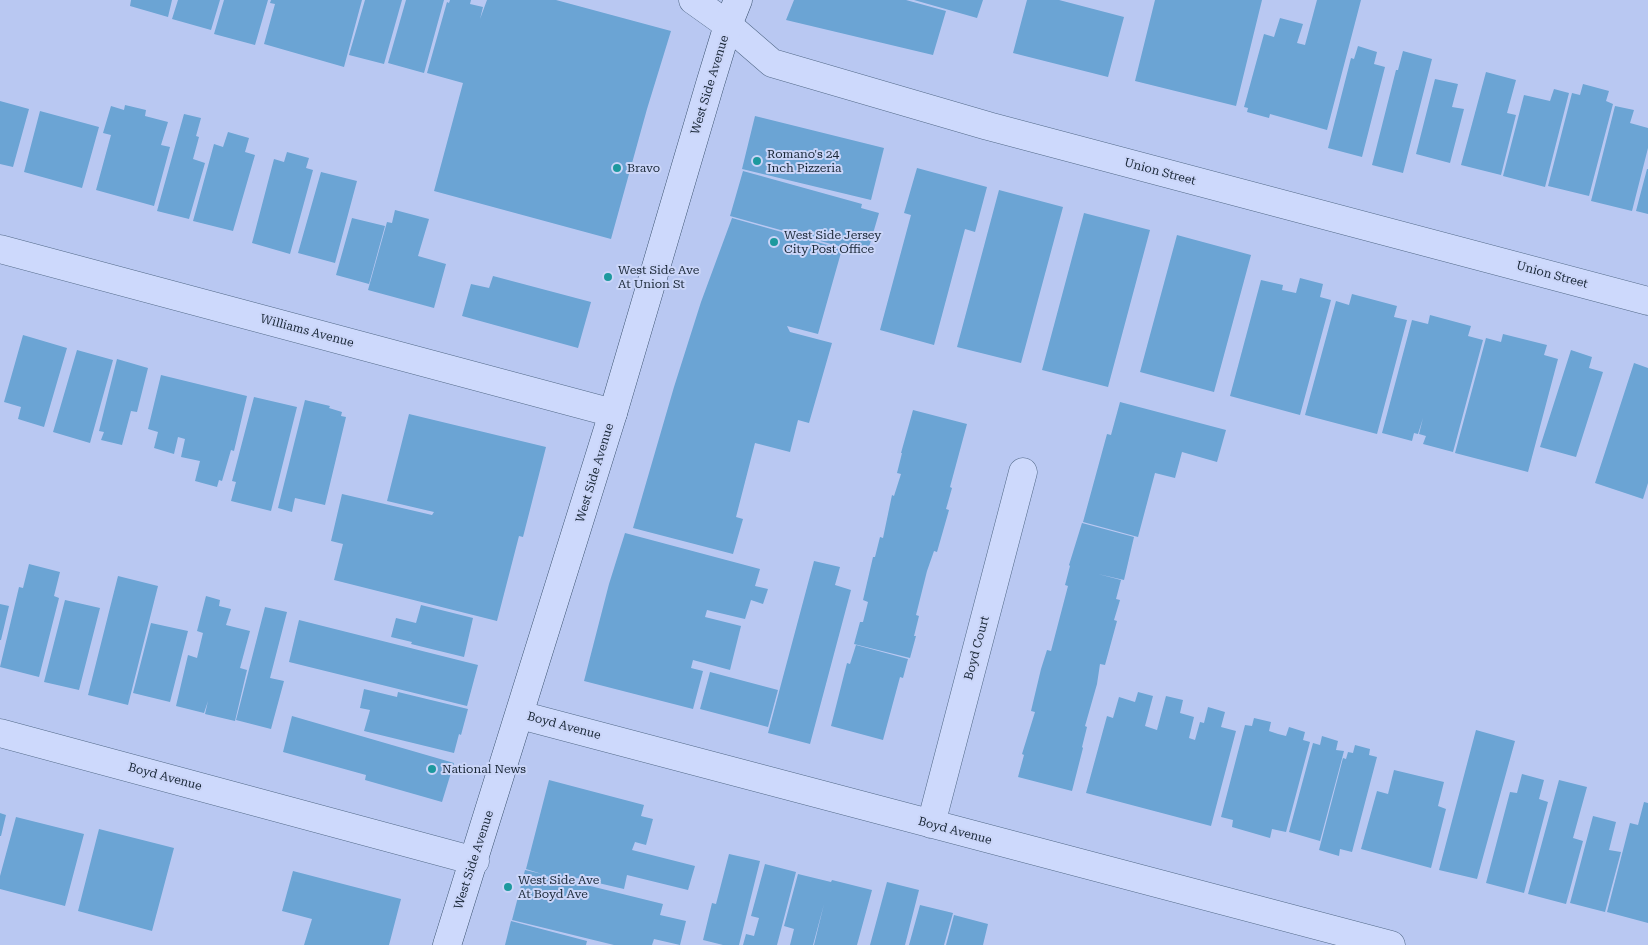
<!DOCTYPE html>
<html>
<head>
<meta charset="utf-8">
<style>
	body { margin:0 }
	canvas { display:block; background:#b9c8f2 }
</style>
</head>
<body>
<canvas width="1648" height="945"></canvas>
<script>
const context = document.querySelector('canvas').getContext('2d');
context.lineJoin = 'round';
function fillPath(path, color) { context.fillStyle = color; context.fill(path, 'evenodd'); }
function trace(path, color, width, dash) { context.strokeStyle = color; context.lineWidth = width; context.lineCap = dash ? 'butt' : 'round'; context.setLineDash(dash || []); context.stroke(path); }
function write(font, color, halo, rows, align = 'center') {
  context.font = font + ' "Roboto Serif",serif'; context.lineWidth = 4; context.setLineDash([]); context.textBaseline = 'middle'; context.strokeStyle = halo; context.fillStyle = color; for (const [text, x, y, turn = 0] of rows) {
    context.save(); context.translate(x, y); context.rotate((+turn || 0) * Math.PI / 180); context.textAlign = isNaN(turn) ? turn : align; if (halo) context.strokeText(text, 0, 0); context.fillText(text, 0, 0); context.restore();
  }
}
const building = new Path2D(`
	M 131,0 L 172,0 L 168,17 L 130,6 Z
	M 178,0 L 220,0 L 211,30 L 172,19 Z
	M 224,0 L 268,0 L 255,45 L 214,34 Z
	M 271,0 L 362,0 L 344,67 L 264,44 L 275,4 L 270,3 Z
	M 365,0 L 402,0 L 384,64 L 349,55 Z
	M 406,0 L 444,0 L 424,73 L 388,63 Z
	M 450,0 L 471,0 L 470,4 L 483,7 L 480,19 L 487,0 L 556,0 L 671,31 L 647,109 L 611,239 L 434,191 L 463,83 L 427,73 L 447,2 L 449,3 Z
	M 794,0 L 906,0 L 946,11 L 933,55 L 786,20 Z
	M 914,0 L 983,0 L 977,18 Z
	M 1027,0 L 1059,0 L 1124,17 L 1108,77 L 1013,53 Z
	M 1155,0 L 1262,0 L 1236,106 L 1135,81 Z
	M 1317,0 L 1361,0 L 1327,130 L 1270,114 L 1269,118 L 1247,112 L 1248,108 L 1244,107 L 1264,34 L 1274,37 L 1280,18 L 1303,24 L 1297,43 L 1305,45 Z
	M 1358,46 L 1377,52 L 1374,64 L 1385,67 L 1362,157 L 1328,148 L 1351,58 L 1354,59 Z
	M 1403,51 L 1432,59 L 1403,173 L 1372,165 L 1396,70 L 1398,70 Z
	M 1486,72 L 1516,80 L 1507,113 L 1516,115 L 1501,175 L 1461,165 Z
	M 1435,79 L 1458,84 L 1452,107 L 1464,109 L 1450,163 L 1416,154 Z
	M 1583,84 L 1609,91 L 1606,101 L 1613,104 L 1589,196 L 1548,186 L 1572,93 L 1580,95 Z
	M 1554,89 L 1569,93 L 1545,187 L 1503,176 L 1524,95 L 1550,101 Z
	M 0,101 L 29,109 L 13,167 L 0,164 Z
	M 125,105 L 146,110 L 145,116 L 168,122 L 161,145 L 170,147 L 154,206 L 96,190 L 111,135 L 103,133 L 111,106 L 124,110 Z
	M 1615,106 L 1634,110 L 1630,123 L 1648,128 L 1648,148 L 1632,211 L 1591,201 Z
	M 40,111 L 99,127 L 82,188 L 24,172 Z
	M 184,114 L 201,118 L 196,136 L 199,137 L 193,159 L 205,163 L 189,219 L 157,211 Z
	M 755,116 L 884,148 L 871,200 L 742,169 Z
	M 228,132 L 249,138 L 245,152 L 255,155 L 233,231 L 193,221 L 214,144 L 223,147 Z
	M 287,152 L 309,158 L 306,168 L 313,170 L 290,254 L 252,243 L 274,159 L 284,162 Z
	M 917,168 L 987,187 L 975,232 L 965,229 L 934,345 L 880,330 L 911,215 L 904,213 Z
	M 1647,169 L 1648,169 L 1648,214 L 1636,211 Z
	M 743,171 L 862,204 L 861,208 L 879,213 L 867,254 L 730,216 Z
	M 321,172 L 357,181 L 335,263 L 298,253 Z
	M 999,190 L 1063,207 L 1021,363 L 957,347 Z
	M 395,210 L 429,219 L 418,256 L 446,264 L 434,308 L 368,290 L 387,222 L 392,223 Z
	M 1084,213 L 1150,230 L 1108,387 L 1042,370 Z
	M 352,218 L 385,226 L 369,284 L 336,275 Z
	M 732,218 L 842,249 L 818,334 L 787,326 L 790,332 L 832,343 L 809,423 L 798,420 L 790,452 L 755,443 L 736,517 L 743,519 L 733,554 L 633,528 L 674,387 L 701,302 Z
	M 1177,235 L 1251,255 L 1214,392 L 1140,372 Z
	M 493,276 L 591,302 L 578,348 L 462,316 L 471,284 L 489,288 Z
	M 1300,278 L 1323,284 L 1320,297 L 1331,300 L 1300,415 L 1230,396 L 1261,280 L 1283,285 L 1282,290 L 1296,293 Z
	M 1352,294 L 1397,306 L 1394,317 L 1407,320 L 1377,434 L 1305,415 L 1336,301 L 1349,305 Z
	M 1430,315 L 1471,326 L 1468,336 L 1483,340 L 1453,452 L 1423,444 L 1426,436 L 1419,434 L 1423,418 L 1418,434 L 1414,433 L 1412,441 L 1382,433 L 1412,320 L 1428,324 Z
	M 1503,334 L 1547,345 L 1544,355 L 1558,359 L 1528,472 L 1455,453 L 1486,338 L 1501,342 Z
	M 23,335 L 67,348 L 44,427 L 18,419 L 21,407 L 4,402 Z
	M 77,350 L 113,360 L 90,443 L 53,432 Z
	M 1571,350 L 1592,357 L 1589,368 L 1603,372 L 1576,457 L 1540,447 Z
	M 117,359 L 148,368 L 137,412 L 131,411 L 122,445 L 101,440 L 104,432 L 99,431 Z
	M 1634,363 L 1648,368 L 1648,483 L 1643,499 L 1595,483 Z
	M 161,375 L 247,396 L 234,451 L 231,450 L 222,481 L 219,480 L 217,487 L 195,481 L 200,461 L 181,457 L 185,439 L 178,437 L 174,454 L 154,448 L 158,432 L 148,429 Z
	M 254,397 L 297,407 L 271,511 L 231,501 L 236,482 L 232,481 Z
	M 305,400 L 330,406 L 329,408 L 342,412 L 341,416 L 346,417 L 325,505 L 295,498 L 292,512 L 278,508 Z
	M 1120,402 L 1226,430 L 1217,462 L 1182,452 L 1175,478 L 1155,473 L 1138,537 L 1083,522 L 1107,434 L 1111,435 Z
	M 913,410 L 967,424 L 950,487 L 952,488 L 946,509 L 949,510 L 937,552 L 934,551 L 927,571 L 916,615 L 919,616 L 914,636 L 916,636 L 910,658 L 854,644 L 860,622 L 863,622 L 868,602 L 863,600 L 873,557 L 875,557 L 880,537 L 883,538 L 892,495 L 894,496 L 901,474 L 897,473 L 902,453 L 901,453 Z
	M 409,414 L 546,447 L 523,537 L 519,536 L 497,621 L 334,580 L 343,544 L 331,541 L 342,494 L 432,515 L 434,512 L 387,501 Z
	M 1082,523 L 1134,537 L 1124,580 L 1098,574 L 1121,580 L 1116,599 L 1120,600 L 1114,620 L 1117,621 L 1105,665 L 1100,664 L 1097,684 L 1085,726 L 1087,727 L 1082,747 L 1083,748 L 1072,791 L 1018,777 L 1024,755 L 1022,754 L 1035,712 L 1031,711 L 1041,669 L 1047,650 L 1051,651 L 1068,586 L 1065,585 L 1070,566 L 1069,565 Z
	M 625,533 L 760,569 L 755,586 L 768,589 L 763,604 L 751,600 L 745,619 L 707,610 L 705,617 L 741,626 L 730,670 L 693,660 L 691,668 L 703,671 L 693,709 L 584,681 L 609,584 Z
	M 814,561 L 840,567 L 835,585 L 851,590 L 810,744 L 768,733 Z
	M 29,564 L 60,572 L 54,596 L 59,598 L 39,677 L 0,667 L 19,587 L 23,588 Z
	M 118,576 L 158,586 L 128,705 L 88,695 Z
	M 206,596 L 220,600 L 219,606 L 231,609 L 226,625 L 250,631 L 240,668 L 247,670 L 235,721 L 205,714 L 208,701 L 204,713 L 176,706 L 188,655 L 197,658 L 203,633 L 197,631 Z
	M 65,600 L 100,608 L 79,690 L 44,682 Z
	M 0,604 L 9,606 L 1,640 L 0,640 Z
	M 421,605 L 473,618 L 464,657 L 411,644 L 412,642 L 391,637 L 396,618 L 416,623 Z
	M 265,607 L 287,612 L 270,678 L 284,681 L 271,729 L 236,720 Z
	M 299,620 L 478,665 L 467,706 L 289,662 Z
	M 151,623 L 188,631 L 170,702 L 133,693 Z
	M 856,645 L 908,659 L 903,678 L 900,677 L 883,740 L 831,726 L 847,663 L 850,664 Z
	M 710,672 L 778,690 L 768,727 L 700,709 Z
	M 364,689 L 397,697 L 398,692 L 468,709 L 461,735 L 459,734 L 454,753 L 364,731 L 370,710 L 360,708 Z
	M 1138,692 L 1153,696 L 1145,726 L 1157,730 L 1166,696 L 1183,700 L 1180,713 L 1194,717 L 1189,738 L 1195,740 L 1200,722 L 1204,723 L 1208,707 L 1225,712 L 1221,727 L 1236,731 L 1211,826 L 1086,793 L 1107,716 L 1113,718 L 1119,697 L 1135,702 Z
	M 292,716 L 454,763 L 442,802 L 365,780 L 366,775 L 283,752 Z
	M 1254,718 L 1271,722 L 1269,731 L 1278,734 L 1286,736 L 1289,727 L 1305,732 L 1303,740 L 1310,742 L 1286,832 L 1272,829 L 1270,838 L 1232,827 L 1233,820 L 1221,817 L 1245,725 L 1252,726 Z
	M 1476,730 L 1515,741 L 1477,879 L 1439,870 Z
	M 1322,736 L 1338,741 L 1336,750 L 1344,751 L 1320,841 L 1289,832 L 1313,743 L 1320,745 Z
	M 1355,745 L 1370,749 L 1369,755 L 1377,757 L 1352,852 L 1340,849 L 1339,856 L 1319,850 L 1343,758 L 1346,759 L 1348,752 L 1353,753 Z
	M 1394,770 L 1444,782 L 1438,806 L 1446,809 L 1431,868 L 1361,849 L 1377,791 L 1388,794 Z
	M 1522,774 L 1544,780 L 1539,799 L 1548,802 L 1524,893 L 1486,883 L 1510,792 L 1517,793 Z
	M 549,780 L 644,805 L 641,816 L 653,819 L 646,845 L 635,842 L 632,850 L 695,866 L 688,890 L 627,875 L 624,889 L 577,878 L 570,881 L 663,904 L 660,915 L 686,921 L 680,945 L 654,939 L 652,945 L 614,945 L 512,920 L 525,870 L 542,874 L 526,869 Z
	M 1559,780 L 1587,787 L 1573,838 L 1583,841 L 1566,904 L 1528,894 Z
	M 1644,802 L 1648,803 L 1648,923 L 1607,912 L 1630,823 L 1638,825 Z
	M 0,813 L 6,815 L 1,836 L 0,836 Z
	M 1593,816 L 1616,822 L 1609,850 L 1621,852 L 1605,912 L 1570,903 Z
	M 16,817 L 84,834 L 65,906 L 0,889 L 0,876 Z
	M 99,829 L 174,848 L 152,931 L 78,911 Z
	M 729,854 L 760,861 L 739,945 L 723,945 L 703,940 L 712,903 L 716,904 Z
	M 765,864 L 796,872 L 777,945 L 743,945 L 746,934 L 754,936 L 759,918 L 751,916 Z
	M 293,871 L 401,899 L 389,945 L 304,945 L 312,919 L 282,911 Z
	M 798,874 L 831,882 L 832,880 L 872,890 L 857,945 L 814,945 L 824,904 L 813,945 L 790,945 L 794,929 L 784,926 Z
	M 887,882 L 919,890 L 905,945 L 870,945 Z
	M 920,905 L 953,913 L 944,945 L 909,945 Z
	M 954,915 L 988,924 L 983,945 L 946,945 Z
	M 511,921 L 587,941 L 586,945 L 505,945 Z`);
const minor = new Path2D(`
	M 693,0 L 728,25 L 772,63 L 988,126 L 1648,301
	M 0,249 L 613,413
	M 520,715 L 1391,945
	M 0,733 L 475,861
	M 931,824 L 1023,472`);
const secondary = new Path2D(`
	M 447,945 L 613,413 L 710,84 L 728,25 L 738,0`);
const markers = [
	[757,161,5,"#1d999e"],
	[617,168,5,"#1d999e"],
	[774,242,5,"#1d999e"],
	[608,277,5,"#1d999e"],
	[432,769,5,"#1d999e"],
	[508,887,5,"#1d999e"]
];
const streetNames = [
	["West Side Avenue",710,85,-73],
	["Union Street",1160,172,15],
	["Union Street",1552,275,15],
	["Williams Avenue",307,331,15],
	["West Side Avenue",595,473,-73],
	["Boyd Court",977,648,-75],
	["Boyd Avenue",564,726,15],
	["Boyd Avenue",165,777,15],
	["Boyd Avenue",955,831,15],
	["West Side Avenue",474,860,-72]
];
const poiNames = [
	["Romano's 24",767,154],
	["Inch Pizzeria",767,168],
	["Bravo",627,168],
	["West Side Jersey",784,235],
	["City Post Office",784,249],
	["West Side Ave",618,270],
	["At Union St",618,284],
	["National News",442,769],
	["West Side Ave",518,880],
	["At Boyd Ave",518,894]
];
fillPath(building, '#6ba4d4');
trace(minor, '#536a89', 29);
trace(secondary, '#364e6b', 29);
trace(minor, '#cdd9fc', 28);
trace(secondary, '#cdd9fc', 28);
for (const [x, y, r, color] of markers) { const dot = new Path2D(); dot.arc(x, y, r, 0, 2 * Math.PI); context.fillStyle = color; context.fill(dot); trace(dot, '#cad5f8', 2); }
write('12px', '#192737', '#cad5f8', streetNames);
write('12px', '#192737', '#cad5f8', poiNames, 'left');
</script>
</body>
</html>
